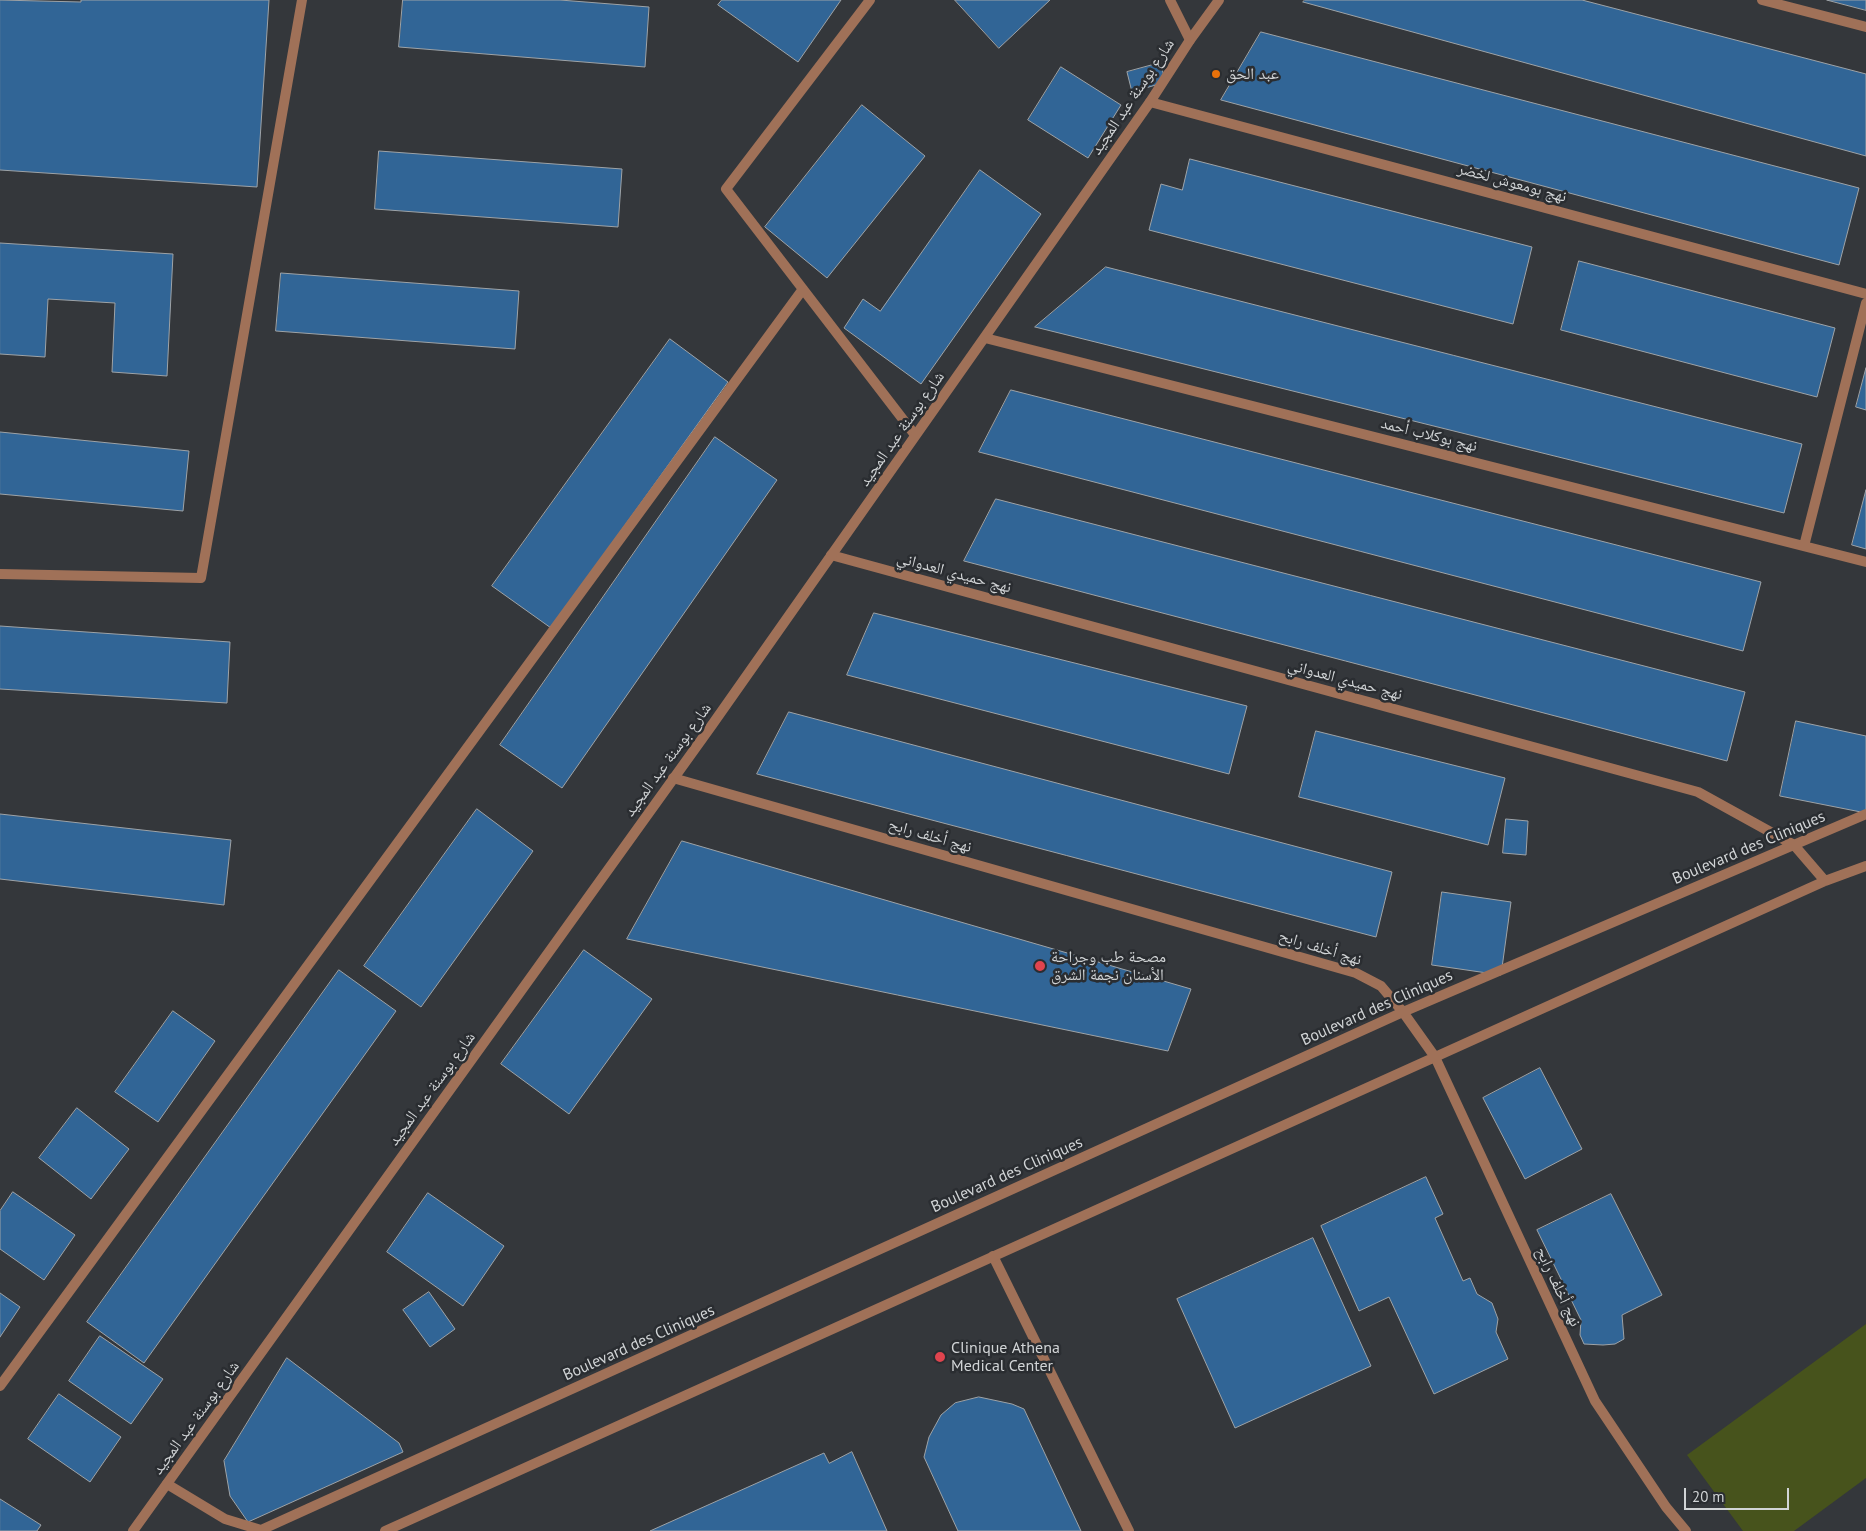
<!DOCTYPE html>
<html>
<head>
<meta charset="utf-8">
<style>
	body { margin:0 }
	#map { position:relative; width:1866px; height:1531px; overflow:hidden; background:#34373b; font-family:"PT Sans",sans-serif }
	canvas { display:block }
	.scale { position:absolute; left:1684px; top:1488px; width:105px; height:22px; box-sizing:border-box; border:2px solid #d1d4d6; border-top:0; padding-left:6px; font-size:15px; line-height:18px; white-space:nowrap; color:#d1d4d6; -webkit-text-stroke:4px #2a2d31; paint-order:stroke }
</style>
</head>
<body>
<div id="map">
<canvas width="1866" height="1531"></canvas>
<div class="scale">20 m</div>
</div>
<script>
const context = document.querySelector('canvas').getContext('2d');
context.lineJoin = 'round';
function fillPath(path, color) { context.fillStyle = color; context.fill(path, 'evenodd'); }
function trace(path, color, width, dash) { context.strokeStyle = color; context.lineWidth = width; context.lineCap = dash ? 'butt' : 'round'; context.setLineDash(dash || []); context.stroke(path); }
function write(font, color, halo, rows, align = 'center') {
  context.font = font + ' "PT Sans","Noto Naskh Arabic",sans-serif'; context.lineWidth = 5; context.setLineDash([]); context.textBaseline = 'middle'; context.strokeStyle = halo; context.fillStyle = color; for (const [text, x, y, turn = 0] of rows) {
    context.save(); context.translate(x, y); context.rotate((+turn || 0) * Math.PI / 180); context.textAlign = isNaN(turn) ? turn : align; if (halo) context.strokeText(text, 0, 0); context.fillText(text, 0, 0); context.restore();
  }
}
const green = new Path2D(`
	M 1866,1324 L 1866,1478 L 1794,1531 L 1743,1531 L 1687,1455 Z`);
const building = new Path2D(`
	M 0,0 L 81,2 L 81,0 L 269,0 L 257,187 L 0,170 Z
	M 403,0 L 560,0 L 649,7 L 645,67 L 399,47 Z
	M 722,0 L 841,0 L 798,62 L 718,5 Z
	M 955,0 L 1050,0 L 999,48 Z
	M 1305,0 L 1582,0 L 1866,74 L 1866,156 L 1303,2 Z
	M 1827,0 L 1866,0 L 1866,10 Z
	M 1261,32 L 1859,188 L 1839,265 L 1221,100 Z
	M 1160,63 L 1166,82 L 1132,92 L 1127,72 Z
	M 1061,67 L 1121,105 L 1088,158 L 1028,120 Z
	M 862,105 L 925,156 L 827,278 L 765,227 Z
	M 379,151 L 622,169 L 618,227 L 375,209 Z
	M 1190,159 L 1532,247 L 1513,324 L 1149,230 L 1161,184 L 1182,190 Z
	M 980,170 L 1041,214 L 921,384 L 844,328 L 863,299 L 880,311 Z
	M 0,243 L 173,254 L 167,376 L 112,372 L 115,303 L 48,299 L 45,357 L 0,354 Z
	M 1579,261 L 1835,328 L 1817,397 L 1561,330 Z
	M 1106,267 L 1802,444 L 1784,513 L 1035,327 Z
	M 281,273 L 519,291 L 515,349 L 276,331 Z
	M 670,339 L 728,382 L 551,628 L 492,586 Z
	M 1866,368 L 1866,410 L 1856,407 Z
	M 1011,390 L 1761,582 L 1743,651 L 979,452 Z
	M 0,432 L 189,451 L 183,511 L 0,494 Z
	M 715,437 L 777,480 L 562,788 L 500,745 Z
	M 1866,490 L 1866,549 L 1852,545 Z
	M 996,499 L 1745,692 L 1727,761 L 964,561 Z
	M 874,613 L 1247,706 L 1229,774 L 847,675 Z
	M 0,626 L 230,642 L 227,703 L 0,689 Z
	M 789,712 L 1392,872 L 1376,937 L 757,774 Z
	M 1796,721 L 1866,736 L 1866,813 L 1780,796 Z
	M 1316,731 L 1505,778 L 1488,845 L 1299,797 Z
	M 477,809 L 533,851 L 421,1007 L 364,966 Z
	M 0,814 L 231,840 L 224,905 L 0,879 Z
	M 1506,819 L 1528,821 L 1526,855 L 1503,853 Z
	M 682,841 L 1191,989 L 1168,1051 L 627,939 Z
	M 1442,892 L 1511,902 L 1501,975 L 1432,965 Z
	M 584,950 L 652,999 L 569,1114 L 501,1064 Z
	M 339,970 L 396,1011 L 144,1363 L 87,1322 Z
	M 173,1011 L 215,1041 L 158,1122 L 115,1092 Z
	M 1540,1068 L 1582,1149 L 1525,1179 L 1483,1098 Z
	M 77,1108 L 129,1149 L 91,1199 L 39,1158 Z
	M 1426,1177 L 1443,1214 L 1435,1218 L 1463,1281 L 1470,1278 L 1477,1294 L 1492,1303 L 1498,1319 L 1496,1332 L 1508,1359 L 1434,1394 L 1389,1297 L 1359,1311 L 1321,1226 Z
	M 13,1192 L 75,1235 L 44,1280 L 0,1249 L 0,1211 Z
	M 428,1193 L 504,1246 L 463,1306 L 387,1252 Z
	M 1611,1194 L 1662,1295 L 1622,1315 L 1624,1339 L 1615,1344 L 1603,1345 L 1584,1344 L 1580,1335 L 1581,1320 L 1537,1230 Z
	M 1313,1238 L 1371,1366 L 1235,1428 L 1177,1299 Z
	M 429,1292 L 455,1329 L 430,1347 L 403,1310 Z
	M 0,1293 L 20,1307 L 0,1337 Z
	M 100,1336 L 163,1379 L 131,1424 L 69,1381 Z
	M 287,1358 L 399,1443 L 403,1452 L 248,1522 L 230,1496 L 224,1461 Z
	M 59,1394 L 121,1437 L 90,1482 L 28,1439 Z
	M 979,1397 L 1012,1404 L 1024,1409 L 1081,1531 L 958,1531 L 924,1457 L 929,1437 L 941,1415 L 955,1403 Z
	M 852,1452 L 887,1531 L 650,1531 L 824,1453 L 829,1463 Z
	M 0,1499 L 41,1525 L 37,1531 L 0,1531 Z`);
const service = new Path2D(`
	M 0,574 L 201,578 L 302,0
	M 993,1256 L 1129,1531`);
const minor = new Path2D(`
	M 870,0 L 726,189 L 915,435
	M 1170,0 L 1190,40
	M 1762,0 L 1866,27
	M 1150,102 L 1866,294
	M 985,338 L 1866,562
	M 1804,546 L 1866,303
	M 831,555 L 1698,792 L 1794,845 L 1825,881
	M 673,778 L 1356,973 L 1381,986 L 1403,1012 L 1435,1057 L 1595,1401 L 1666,1507 L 1686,1531
	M 0,1386 L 803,289
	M 167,1484 L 225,1519 L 261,1530 L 1403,1012 L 1866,814
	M 385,1531 L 1825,881 L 1866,866`);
const tertiary = new Path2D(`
	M 133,1531 L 712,725 L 1150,102 L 1190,40 L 1219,0`);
const markers = [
	[1216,74,5,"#e8710a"],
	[1040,966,6,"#e0444e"],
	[940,1357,6,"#e0444e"]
];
const poiNames = [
	["عبد الحق",1226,74],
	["مصحة طب وجراحة",1051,957],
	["الأسنان نجمة الشرق",1051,975],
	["Clinique Athena",951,1348],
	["Medical Center",951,1366]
];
const streetNames = [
	["شارع بوسنة عبد المجيد",1133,97,-56],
	["نهج بومعوش لخضر",1512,183,15],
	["شارع بوسنة عبد المجيد",902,429,-55],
	["نهج بوكلاب أحمد",1429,435,14],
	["نهج حميدي العدواني",954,573,15],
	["نهج حميدي العدواني",1345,680,15],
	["شارع بوسنة عبد المجيد",668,760,-54],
	["نهج أخلف رابح",930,836,16],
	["Boulevard des Cliniques",1749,848,-23],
	["نهج أخلف رابح",1320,948,17],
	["Boulevard des Cliniques",1377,1008,-24],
	["شارع بوسنة عبد المجيد",432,1089,-54],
	["Boulevard des Cliniques",1007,1175,-24],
	["نهج أخلف رابح",1558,1287,65],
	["Boulevard des Cliniques",639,1343,-24],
	["شارع بوسنة عبد المجيد",196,1418,-54]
];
fillPath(green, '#47531c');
fillPath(building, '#316596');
trace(building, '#9ea3a7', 1);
trace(service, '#a07158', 10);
trace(minor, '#a07158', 10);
trace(tertiary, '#a07158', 10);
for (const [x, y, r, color] of markers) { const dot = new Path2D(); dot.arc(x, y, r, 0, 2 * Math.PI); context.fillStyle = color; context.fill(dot); trace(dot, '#2a2d31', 2); }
write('16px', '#d1d4d6', '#2a2d31', poiNames, 'left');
write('16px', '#d1d4d6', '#2a2d31', streetNames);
</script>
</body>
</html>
